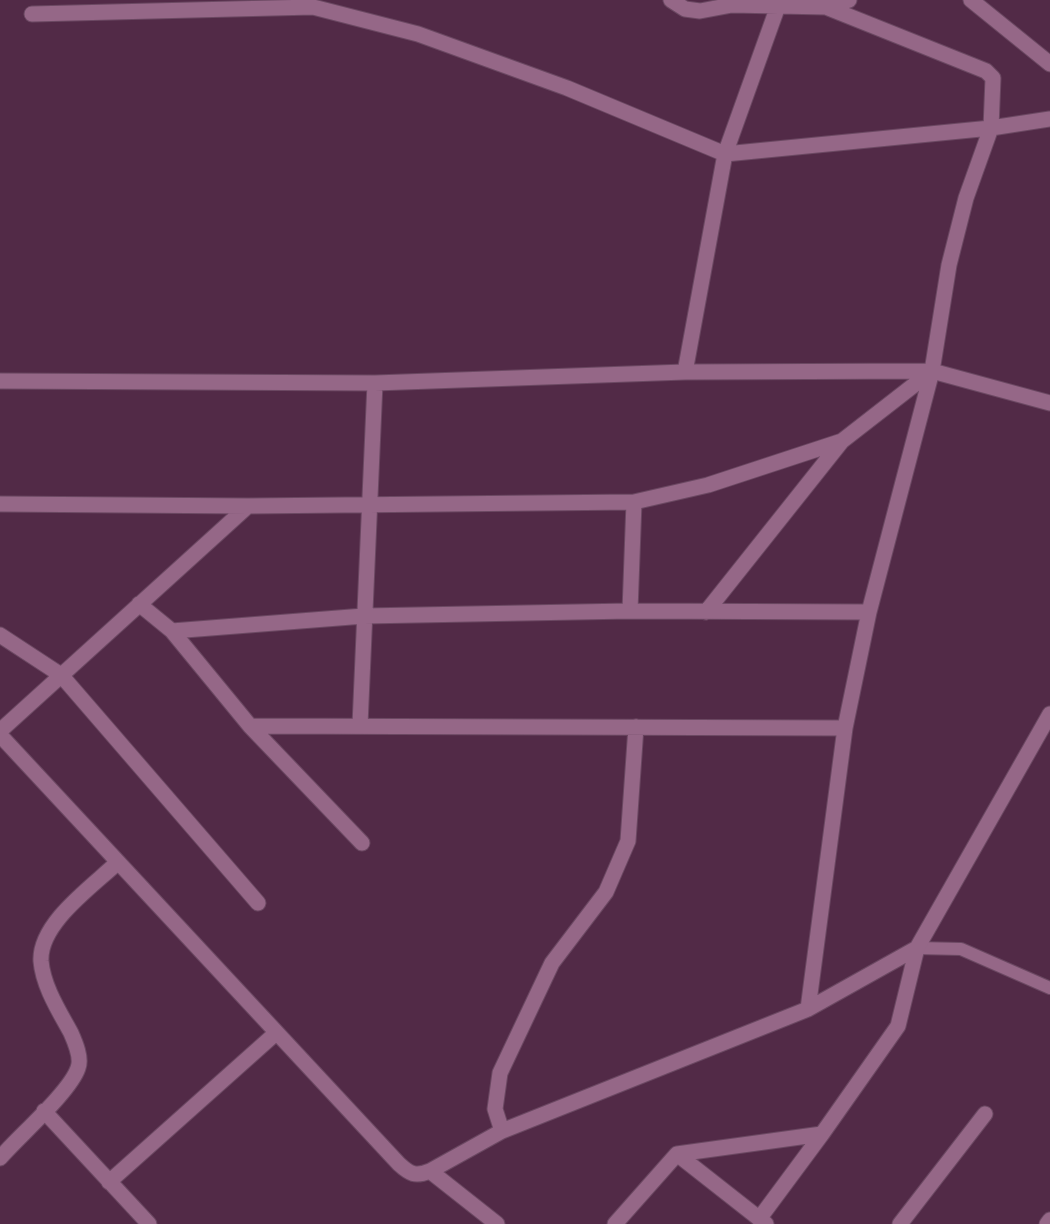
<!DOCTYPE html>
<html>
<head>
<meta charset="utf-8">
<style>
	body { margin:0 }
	canvas { display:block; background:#522a47 }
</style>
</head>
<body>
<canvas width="1050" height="1224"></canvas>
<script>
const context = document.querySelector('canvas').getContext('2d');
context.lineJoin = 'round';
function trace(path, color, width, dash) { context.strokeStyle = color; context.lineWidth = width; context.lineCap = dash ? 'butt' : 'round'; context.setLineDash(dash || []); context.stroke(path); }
const lane = new Path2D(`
	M 917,948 L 961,949 L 1050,988`);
const street = new Path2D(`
	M 671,0 L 685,9 L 700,11 L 732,5 L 826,7 L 849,0
	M 971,0 L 1050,64
	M 32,14 L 313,7 L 418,34 L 567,88 L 725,154 L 991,128 L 1050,119
	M 685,372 L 725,154 L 778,6 L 778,0
	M 0,381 L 375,383 L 685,372 L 932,371 L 1050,403
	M 0,504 L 248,506 L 634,502 L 708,485 L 842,441 L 932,371
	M 139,604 L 172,631 L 250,726 L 362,843
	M 630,611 L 634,502
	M 706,612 L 842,441
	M 172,631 L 364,616 L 630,611 L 869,612
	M 0,635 L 61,675 L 258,903
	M 360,725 L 375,383
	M 250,726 L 845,728
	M 0,731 L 248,506
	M 0,735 L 399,1164 C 410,1174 415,1177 430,1171 L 497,1224
	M 808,1009 L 845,728 L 869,612 L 932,371 L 949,265 L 966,198 L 991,128 L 993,78 L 986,71 L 826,7
	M 44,1111 L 149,1224
	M 502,1131 L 495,1109 L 500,1073 L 552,963 L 606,892 L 628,841 L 636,727
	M 677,1154 L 766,1224
	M 0,1158 C 19,1136 70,1092 78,1068 C 82,1058 75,1042 71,1033 C 59,1011 43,986 41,961 C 39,923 93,886 118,862
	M 430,1171 L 502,1131 L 808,1009 L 917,948
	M 109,1182 L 276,1033
	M 759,1219 L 822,1134 L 898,1026 L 917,948 L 1050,714
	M 615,1224 L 677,1154 L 822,1134
	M 900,1224 L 985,1114
	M 1047,1224 L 1050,1220`);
trace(lane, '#6b4862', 14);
trace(street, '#6b4862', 17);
trace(lane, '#956787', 12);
trace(street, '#956787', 15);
</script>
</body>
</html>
